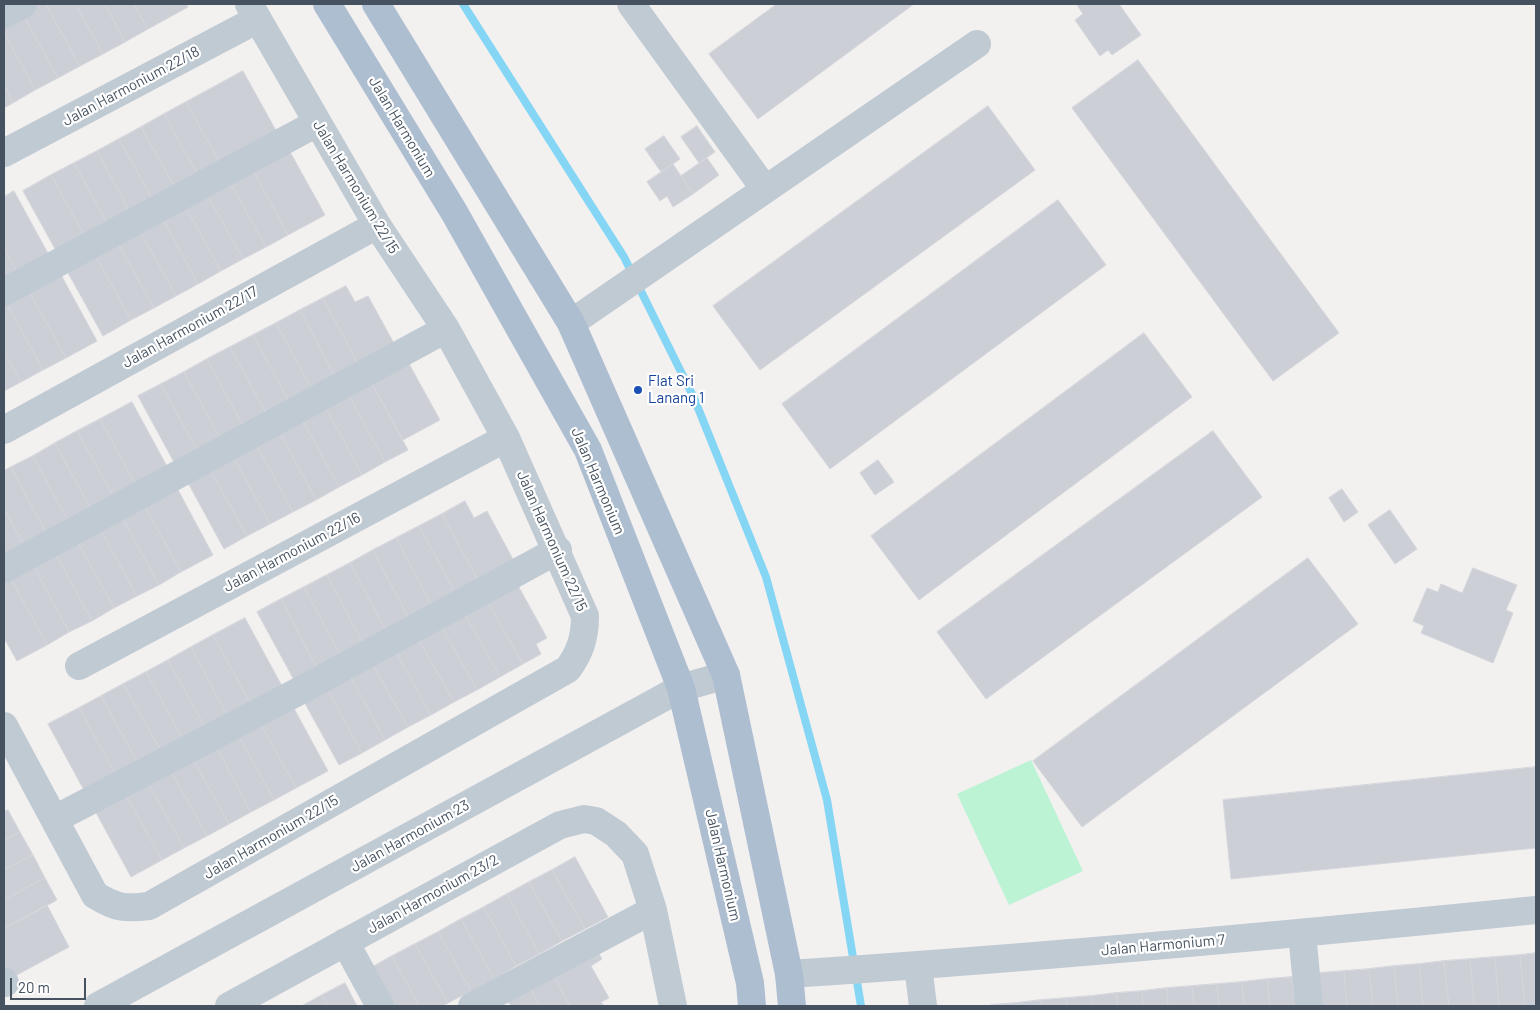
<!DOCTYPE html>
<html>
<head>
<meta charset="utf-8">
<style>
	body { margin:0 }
	#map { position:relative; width:1540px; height:1010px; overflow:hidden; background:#f3f0f0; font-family:Barlow,sans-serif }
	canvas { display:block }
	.frame { position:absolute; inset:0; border:5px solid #465260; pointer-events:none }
	.scale { position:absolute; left:10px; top:978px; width:76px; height:22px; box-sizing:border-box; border:2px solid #465260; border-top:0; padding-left:6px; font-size:15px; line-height:18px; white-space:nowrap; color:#465260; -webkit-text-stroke:4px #fff; paint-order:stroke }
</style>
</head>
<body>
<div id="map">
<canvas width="1540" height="1010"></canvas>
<div class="frame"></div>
<div class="scale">20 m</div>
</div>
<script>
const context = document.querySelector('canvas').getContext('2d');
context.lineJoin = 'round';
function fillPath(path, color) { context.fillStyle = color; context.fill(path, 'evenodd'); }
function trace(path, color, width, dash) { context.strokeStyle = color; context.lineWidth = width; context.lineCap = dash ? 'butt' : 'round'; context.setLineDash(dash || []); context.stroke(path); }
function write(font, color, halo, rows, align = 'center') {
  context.font = font + ' Barlow,sans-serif'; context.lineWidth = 4.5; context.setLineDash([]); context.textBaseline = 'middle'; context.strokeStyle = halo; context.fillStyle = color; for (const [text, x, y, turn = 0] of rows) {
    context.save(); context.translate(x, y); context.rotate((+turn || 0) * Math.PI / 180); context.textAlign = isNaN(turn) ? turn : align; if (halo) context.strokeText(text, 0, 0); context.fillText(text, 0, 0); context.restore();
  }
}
const green = new Path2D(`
	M 1031,760 L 1083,871 L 1009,905 L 957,794 Z`);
const stream = new Path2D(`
	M 463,4 L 624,257 L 694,398 L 766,577 L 827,800 L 861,1006`);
const building = new Path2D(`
	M 39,4 L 46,4 L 80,66 L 58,78 L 22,13 Z
	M 46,4 L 76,4 L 103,54 L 80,66 Z
	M 76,4 L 105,4 L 125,42 L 103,54 Z
	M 105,4 L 134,4 L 148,29 L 125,42 Z
	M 134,4 L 186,4 L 188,7 L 148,29 Z
	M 777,4 L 914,4 L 758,119 L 709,54 Z
	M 1078,4 L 1119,4 L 1141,35 L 1112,55 L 1108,50 L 1100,56 L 1075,20 L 1083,14 L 1077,5 Z
	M 22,13 L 58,78 L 35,90 L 4,32 L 4,23 Z
	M 4,32 L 35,90 L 13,103 L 4,85 Z
	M 1138,60 L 1339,333 L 1273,381 L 1072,108 Z
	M 243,71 L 279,136 L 222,167 L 186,102 Z
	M 4,85 L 13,103 L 4,108 Z
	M 186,102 L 222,167 L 200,179 L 164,114 Z
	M 988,106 L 1035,170 L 760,370 L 713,306 Z
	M 164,114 L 200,179 L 177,191 L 141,127 Z
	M 697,126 L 715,152 L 699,163 L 681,137 Z
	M 141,127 L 177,191 L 155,204 L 119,139 Z
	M 664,136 L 680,159 L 661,172 L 645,149 Z
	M 119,139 L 155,204 L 132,216 L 97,151 Z
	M 289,150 L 325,215 L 288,235 L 253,170 Z
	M 97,151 L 132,216 L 110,228 L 74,163 Z
	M 707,158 L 719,175 L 693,194 L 681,176 Z
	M 74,163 L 110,228 L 87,240 L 51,175 Z
	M 673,164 L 693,194 L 673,207 L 667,196 L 660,201 L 647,182 Z
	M 253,170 L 288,235 L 266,247 L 230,182 Z
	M 51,175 L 87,240 L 59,256 L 23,191 Z
	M 230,182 L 266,247 L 243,259 L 207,194 Z
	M 14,191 L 51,259 L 19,276 L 4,248 L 4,197 Z
	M 207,194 L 243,259 L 221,271 L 185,206 Z
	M 1058,200 L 1106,265 L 830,469 L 782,404 Z
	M 185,206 L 221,271 L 198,284 L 163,219 Z
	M 163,219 L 198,284 L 176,296 L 140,231 Z
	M 140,231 L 176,296 L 154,308 L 118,243 Z
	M 118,243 L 154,308 L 131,320 L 95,255 Z
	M 4,248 L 19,276 L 4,284 Z
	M 95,255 L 131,320 L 103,336 L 67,271 Z
	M 60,273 L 97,341 L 66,358 L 28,290 Z
	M 346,286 L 355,302 L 368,296 L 396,347 L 359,366 L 323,298 Z
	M 28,290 L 66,358 L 43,370 L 6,302 Z
	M 323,298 L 359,366 L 336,379 L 300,310 Z
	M 6,302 L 43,370 L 21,382 L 4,351 L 4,304 Z
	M 300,310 L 336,379 L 313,391 L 276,323 Z
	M 276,323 L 313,391 L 290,403 L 253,335 Z
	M 1144,333 L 1192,397 L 919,600 L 871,536 Z
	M 253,335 L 290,403 L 267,415 L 230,347 Z
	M 230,347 L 267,415 L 244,428 L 207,359 Z
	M 4,351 L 21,382 L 4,391 Z
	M 207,359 L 244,428 L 221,440 L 184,372 Z
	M 408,362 L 440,420 L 403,440 L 371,382 Z
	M 184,372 L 221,440 L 198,452 L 161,384 Z
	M 371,382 L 408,450 L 385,462 L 348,394 Z
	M 161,384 L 198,452 L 175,464 L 138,396 Z
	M 348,394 L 385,462 L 362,475 L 325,406 Z
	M 132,402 L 169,470 L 137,487 L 100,419 Z
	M 325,406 L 362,475 L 339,487 L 302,419 Z
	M 100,419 L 137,487 L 115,499 L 77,431 Z
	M 302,419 L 339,487 L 316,500 L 279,431 Z
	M 77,431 L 115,499 L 92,511 L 55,443 Z
	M 279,431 L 316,500 L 293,512 L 256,444 Z
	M 1213,431 L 1262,497 L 986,699 L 937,632 Z
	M 55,443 L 92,511 L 69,523 L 33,456 Z
	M 256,444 L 293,512 L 270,524 L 233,456 Z
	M 33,456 L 69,523 L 47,535 L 11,467 Z
	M 233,456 L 270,524 L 247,536 L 210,469 Z
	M 878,460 L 894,482 L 875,495 L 860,473 Z
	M 11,467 L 47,535 L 25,547 L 4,508 L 4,471 Z
	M 210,469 L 247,536 L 224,549 L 187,481 Z
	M 177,488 L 213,555 L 181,572 L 144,505 Z
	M 1342,489 L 1358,512 L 1344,522 L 1329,498 Z
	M 465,501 L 474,518 L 487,511 L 515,563 L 479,582 L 442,514 Z
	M 144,505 L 181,572 L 159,585 L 122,517 Z
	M 4,508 L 25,547 L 4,559 Z
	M 1390,510 L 1417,549 L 1395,564 L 1368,525 Z
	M 442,514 L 479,582 L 456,594 L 419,526 Z
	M 122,517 L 159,585 L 137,596 L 100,529 Z
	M 419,526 L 456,594 L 432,606 L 396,538 Z
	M 100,529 L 137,596 L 114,608 L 77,541 Z
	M 396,538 L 432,606 L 409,619 L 373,550 Z
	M 77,541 L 114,608 L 92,621 L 55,553 Z
	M 373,550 L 409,619 L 386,631 L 350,563 Z
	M 55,553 L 92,621 L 69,632 L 33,565 Z
	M 1308,558 L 1358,624 L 1082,827 L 1033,761 Z
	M 350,563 L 386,631 L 363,643 L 327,575 Z
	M 33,565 L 69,632 L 47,645 L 10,577 Z
	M 1473,568 L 1517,585 L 1506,610 L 1513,613 L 1493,663 L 1421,633 L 1424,626 L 1413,621 L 1427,588 L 1438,592 L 1441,584 L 1462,593 Z
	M 327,575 L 363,643 L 340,655 L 304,587 Z
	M 10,577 L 47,645 L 17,661 L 4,638 L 4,581 Z
	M 515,580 L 547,638 L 536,644 L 541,654 L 523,664 L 485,597 Z
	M 304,587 L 340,655 L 317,668 L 281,599 Z
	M 485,597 L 523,664 L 500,677 L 462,609 Z
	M 281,599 L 317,668 L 294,680 L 257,612 Z
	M 462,609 L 500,677 L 477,690 L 439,622 Z
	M 245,618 L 282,686 L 250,703 L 213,635 Z
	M 439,622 L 477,690 L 454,702 L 416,635 Z
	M 213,635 L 250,703 L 227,715 L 191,647 Z
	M 416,635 L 454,702 L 431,715 L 393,647 Z
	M 191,647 L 227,715 L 205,727 L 168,660 Z
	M 393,647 L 431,715 L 408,727 L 370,660 Z
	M 168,660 L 205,727 L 183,739 L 146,672 Z
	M 370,660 L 408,727 L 385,740 L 348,672 Z
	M 146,672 L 183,739 L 161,751 L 123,684 Z
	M 348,672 L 385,740 L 362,753 L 325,685 Z
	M 123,684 L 161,751 L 138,763 L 101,696 Z
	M 325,685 L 362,753 L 339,765 L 302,698 Z
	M 101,696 L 138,763 L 116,775 L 79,708 Z
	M 291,703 L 328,771 L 296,788 L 259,721 Z
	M 79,708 L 116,775 L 85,792 L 48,724 Z
	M 259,721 L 296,788 L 274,800 L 237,733 Z
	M 237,733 L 274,800 L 251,812 L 215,745 Z
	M 215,745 L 251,812 L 229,824 L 192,757 Z
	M 192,757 L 229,824 L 207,836 L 170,769 Z
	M 1536,767 L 1536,848 L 1231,879 L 1223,800 Z
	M 170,769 L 207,836 L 184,848 L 147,781 Z
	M 147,781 L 184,848 L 162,860 L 125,793 Z
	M 125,793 L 162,860 L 131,877 L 94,809 Z
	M 8,810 L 20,832 L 4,841 L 4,812 Z
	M 20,832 L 33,855 L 4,870 L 4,841 Z
	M 33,855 L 45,878 L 4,900 L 4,870 Z
	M 575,857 L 608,917 L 585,929 L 552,870 Z
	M 552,870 L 585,929 L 562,941 L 529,882 Z
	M 45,878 L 57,900 L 4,929 L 4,900 Z
	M 529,882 L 562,941 L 539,954 L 507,894 Z
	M 507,894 L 539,954 L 516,966 L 484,907 Z
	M 47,905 L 69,947 L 11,978 L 4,963 L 4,929 Z
	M 484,907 L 516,966 L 494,979 L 461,919 Z
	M 461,919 L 494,979 L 471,991 L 438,932 Z
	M 438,932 L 471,991 L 448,1003 L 415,944 Z
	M 415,944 L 448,1003 L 442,1006 L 419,1006 L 392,956 Z
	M 595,947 L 602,959 L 591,966 L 609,998 L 601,1002 L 604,1006 L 570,1006 L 551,971 Z
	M 1536,953 L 1536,1006 L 1525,1006 L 1520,955 Z
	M 1520,955 L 1525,1006 L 1499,1006 L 1495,957 Z
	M 392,956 L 419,1006 L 390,1006 L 369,969 Z
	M 1495,957 L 1499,1006 L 1474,1006 L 1470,959 Z
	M 1470,959 L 1474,1006 L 1449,1006 L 1444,961 Z
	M 1444,961 L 1449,1006 L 1423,1006 L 1419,964 Z
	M 1419,964 L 1423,1006 L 1398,1006 L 1394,966 Z
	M 1394,966 L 1398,1006 L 1373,1006 L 1369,969 Z
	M 1369,969 L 1373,1006 L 1347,1006 L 1344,971 Z
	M 551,971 L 570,1006 L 540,1006 L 528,983 Z
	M 1344,971 L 1347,1006 L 1322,1006 L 1319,973 Z
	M 1292,977 L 1295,1006 L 1270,1006 L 1267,979 Z
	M 1267,979 L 1270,1006 L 1244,1006 L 1242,982 Z
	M 1242,982 L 1244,1006 L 1219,1006 L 1217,984 Z
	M 345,983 L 357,1006 L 328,1006 L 322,995 Z
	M 528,983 L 540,1006 L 511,1006 L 505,996 Z
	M 1217,984 L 1219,1006 L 1194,1006 L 1192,986 Z
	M 1192,986 L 1194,1006 L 1168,1006 L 1167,988 Z
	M 1167,988 L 1168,1006 L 1143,1006 L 1142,991 Z
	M 1142,991 L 1143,1006 L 1118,1006 L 1116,993 Z
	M 1116,993 L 1118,1006 L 1092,1006 L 1091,996 Z
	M 322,995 L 328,1006 L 302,1006 Z
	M 1091,996 L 1092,1006 L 1067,1006 L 1066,998 Z
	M 1066,998 L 1067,1006 L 1042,1006 L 1041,1000 Z
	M 1041,1000 L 1042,1006 L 1017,1006 L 1016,1003 Z
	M 1016,1003 L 1017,1006 L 991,1006 L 991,1005 Z`);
const minor = new Path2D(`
	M 631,4 L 764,188
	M 4,14 L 23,4
	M 4,153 L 258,19
	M 4,292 L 317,123
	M 571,323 L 977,44
	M 4,430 L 377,225
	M 4,569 L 446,329
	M 79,666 L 506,438
	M 4,726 L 95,895 C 116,908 125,909 149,906 L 568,669 C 580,652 585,638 585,616 L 506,438 L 446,329 L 377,225 L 249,4
	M 55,819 L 305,688 L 558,550
	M 1302,933 L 1309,1006
	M 345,942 L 380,1006
	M 918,966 L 923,1006
	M 789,974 C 1038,958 1287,935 1536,910
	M 4,981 L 5,983
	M 98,1006 L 681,688 L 726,675
	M 229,1006 L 560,825 L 584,819 L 596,821 L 616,834 L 635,854 L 653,910 L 673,1006
	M 472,1006 L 653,910`);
const major = new Path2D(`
	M 327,4 L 454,212 L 588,450 L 681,688 L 750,983 L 752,1006
	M 376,4 L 571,323 L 726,675 L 789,974 L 792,1006`);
const markers = [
	[638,390,5,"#1a4fb4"]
];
const streetNames = [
	["Jalan Harmonium 22/18",131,86,-28],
	["Jalan Harmonium",402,127,59],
	["Jalan Harmonium 22/15",356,187,59],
	["Jalan Harmonium 22/17",190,327,-29],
	["Jalan Harmonium",598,481,67],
	["Jalan Harmonium 22/15",552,541,66],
	["Jalan Harmonium 22/16",292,552,-28],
	["Jalan Harmonium 23",410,836,-29],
	["Jalan Harmonium 22/15",271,837,-30],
	["Jalan Harmonium",723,865,77],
	["Jalan Harmonium 23/2",433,894,-29],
	["Jalan Harmonium 7",1163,945,-5]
];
const transitNames = [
	["Flat Sri",648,381],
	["Lanang 1",648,398]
];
fillPath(green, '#bcf3d5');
trace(stream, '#85d6f4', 8);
fillPath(building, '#cccfd6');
trace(building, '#d4d6dc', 1);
trace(minor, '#c0cad3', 28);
trace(major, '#aebed1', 28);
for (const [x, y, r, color] of markers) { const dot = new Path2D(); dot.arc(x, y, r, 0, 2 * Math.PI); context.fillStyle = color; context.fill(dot); trace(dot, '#fff', 2); }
write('15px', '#465260', '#fff', streetNames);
write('15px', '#164399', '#fff', transitNames, 'left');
</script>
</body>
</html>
